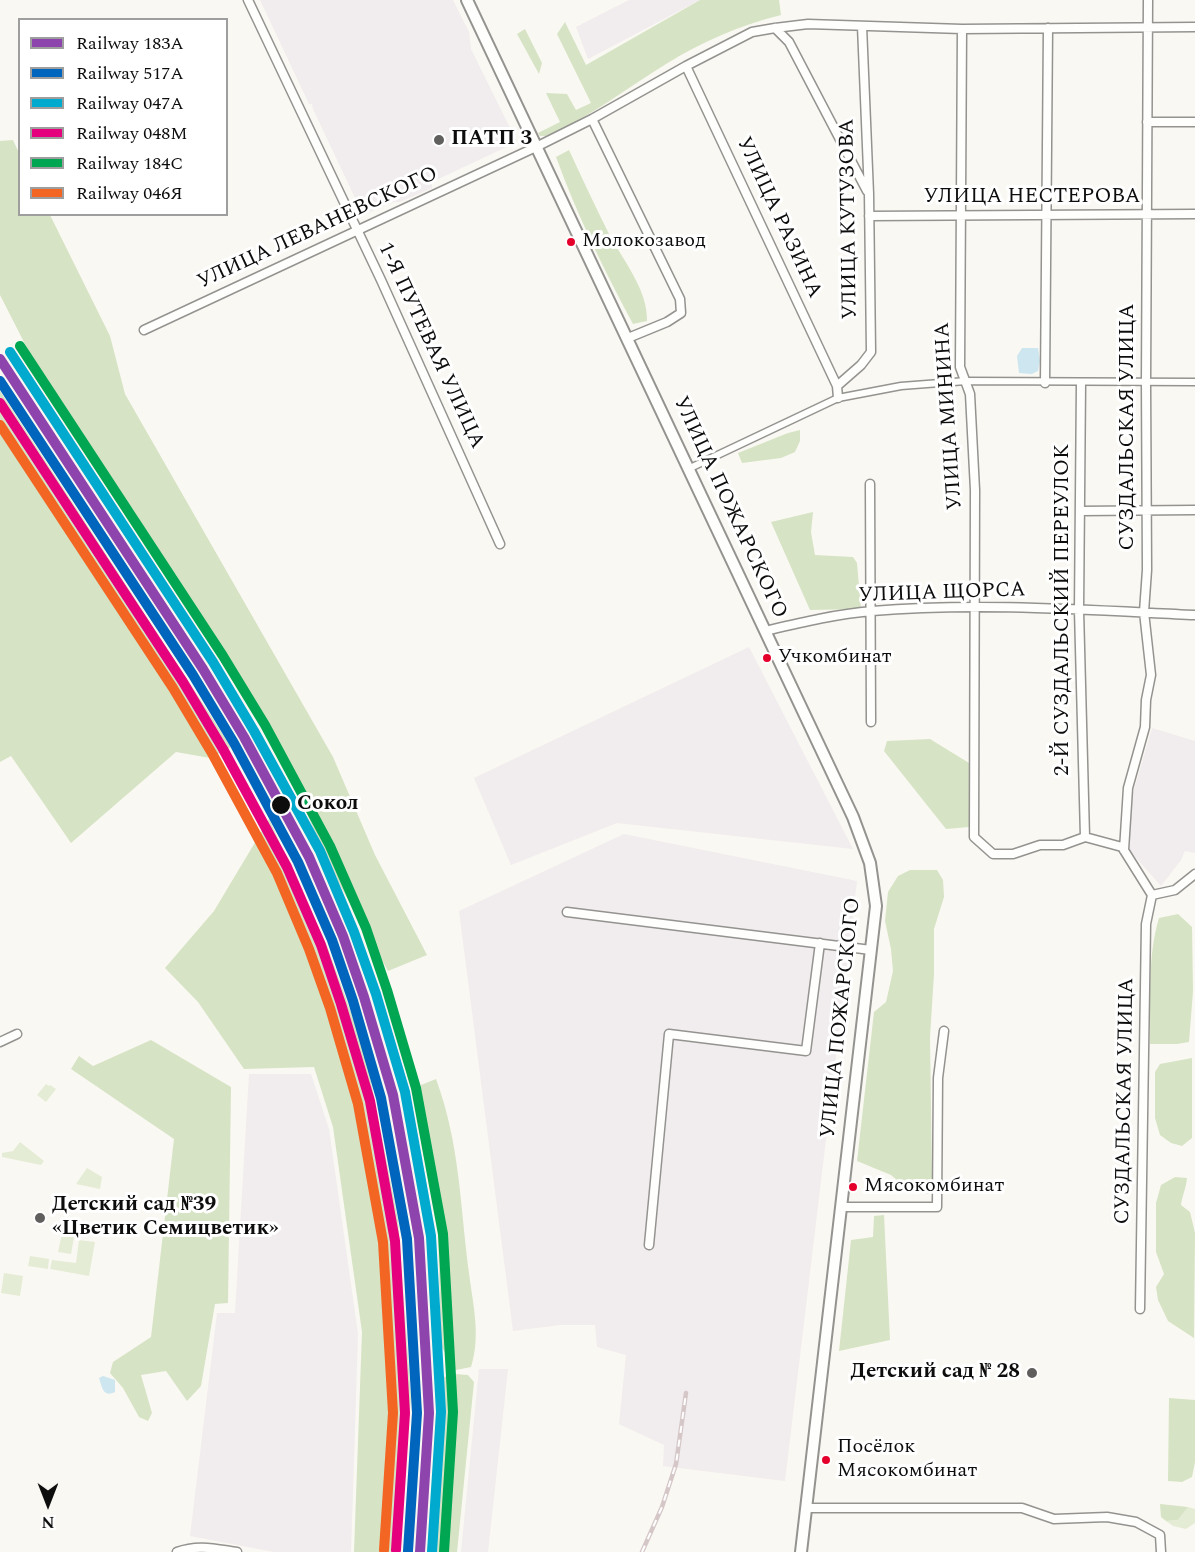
<!DOCTYPE html>
<html>
<head>
<meta charset="utf-8">
<style>
	body { margin:0 }
	#map { position:relative; width:1195px; height:1552px; overflow:hidden; background:#faf8f2; font-family:Spectral,serif }
	canvas { display:block }
	.legend { position:absolute; left:18px; top:18px; width:210px; height:198px; box-sizing:border-box; background:#fff; border:2px solid #9e9e9e; margin:0; padding:8px 10px; list-style:none; font-size:18px; color:#0d0d0d }
	.legend li { display:flex; align-items:center; gap:12px; height:30px }
	.legend b { width:30px; border:2px solid #9e9e9e }
	.north { position:absolute; left:18px; top:1474px; width:60px; height:60px; -webkit-text-stroke:4px #fff; paint-order:stroke; rotate:180deg; font-size:16px; font-weight:700; line-height:24px; text-align:center; color:#0d0d0d }
	.north::after { content:''; display:block; margin:auto; width:21px; height:27px; background:#0d0d0d; clip-path:polygon(50% 0,100% 100%,50% 72%,0 100%) }
</style>
</head>
<body>
<div id="map">
<canvas width="1195" height="1552"></canvas>
<ul class="legend">
<li><b style="height:8px;background:#8e44ad"></b>Railway 183А</li>
<li><b style="height:8px;background:#0065bd"></b>Railway 517А</li>
<li><b style="height:8px;background:#00a9ce"></b>Railway 047А</li>
<li><b style="height:8px;background:#e5007d"></b>Railway 048М</li>
<li><b style="height:8px;background:#00a651"></b>Railway 184С</li>
<li><b style="height:8px;background:#f26522"></b>Railway 046Я</li>
</ul>
<div class="north">N</div>
</div>
<script>
const context = document.querySelector('canvas').getContext('2d');
context.lineJoin = 'round';
function fillPath(path, color) { context.fillStyle = color; context.fill(path, 'evenodd'); }
function trace(path, color, width, dash) { context.strokeStyle = color; context.lineWidth = width; context.lineCap = dash ? 'butt' : 'round'; context.setLineDash(dash || []); context.stroke(path); }
function write(font, color, halo, rows, align = 'center') {
  context.font = font + ' Spectral,serif'; context.lineWidth = 6; context.setLineDash([]); context.textBaseline = 'middle'; context.strokeStyle = halo; context.fillStyle = color; for (const [text, x, y, turn = 0] of rows) {
    context.save(); context.translate(x, y); context.rotate((+turn || 0) * Math.PI / 180); context.textAlign = isNaN(turn) ? turn : align; if (halo) context.strokeText(text, 0, 0); context.fillText(text, 0, 0); context.restore();
  }
}
const industrial = new Path2D(`
	M 260,0 L 453,0 L 469,32 L 471,49 L 517,142 L 432,182 L 432,188 L 400,202 L 394,202 L 363,215 L 313,109 L 312,104 L 309,104 Z
	M 629,0 L 700,0 L 588,59 L 576,27 Z
	M 749,647 L 853,849 L 617,823 L 511,865 L 474,778 Z
	M 1152,728 L 1195,741 L 1195,853 L 1185,851 L 1181,860 L 1161,886 L 1129,850 L 1128,846 L 1131,800 Z
	M 624,834 L 857,881 L 785,1481 L 663,1466 L 664,1445 L 619,1424 L 626,1355 L 597,1347 L 595,1325 L 560,1325 L 513,1331 L 459,911 Z
	M 249,1074 L 311,1074 L 329,1129 L 358,1334 L 351,1552 L 274,1552 L 190,1536 L 217,1313 L 235,1313 Z
	M 479,1369 L 508,1369 L 488,1552 L 461,1552 Z`);
const green = new Path2D(`
	M 46,1084 L 49,1086 L 50,1085 L 56,1089 L 46,1102 L 37,1095 Z
	M 20,1142 L 44,1161 L 41,1165 L 2,1157 L 2,1153 L 13,1151 Z
	M 87,1168 L 102,1177 L 100,1189 L 76,1184 Z
	M 63,1229 L 75,1232 L 71,1254 L 58,1252 Z
	M 79,1240 L 95,1242 L 89,1276 L 50,1269 L 52,1260 L 76,1263 Z
	M 30,1256 L 49,1259 L 48,1269 L 28,1266 Z
	M 4,1273 L 23,1276 L 20,1296 L 1,1293 Z
	M 1188,1507 L 1195,1509 L 1195,1523 L 1186,1529 L 1173,1526 L 1166,1521 L 1178,1520 Z`);
const forest = new Path2D(`
	M 700,0 L 779,0 L 781,15 C 741,25 701,42 666,64 C 627,88 590,117 547,136 L 540,136 L 538,133 L 560,122 L 546,93 L 567,94 L 576,110 L 591,103 L 557,34 L 565,22 L 586,65 Z
	M 525,29 L 542,63 L 539,74 L 517,34 Z
	M 13,140 L 19,153 L 20,214 L 50,215 L 110,336 L 125,394 L 333,757 L 375,855 L 427,955 L 388,971 L 328,864 L 281,751 L 134,511 L 51,395 L 0,295 L 0,141 Z
	M 569,150 C 582,178 595,206 609,234 C 623,260 648,290 647,321 L 633,324 C 604,270 577,215 556,157 Z
	M 0,391 L 231,747 L 210,758 L 176,752 L 71,843 L 11,756 L 0,762 Z
	M 800,430 L 800,441 L 795,452 L 781,458 L 742,463 L 738,453 L 788,433 Z
	M 813,512 L 811,532 L 815,555 L 853,557 L 857,563 L 861,609 L 810,610 L 771,522 Z
	M 930,739 L 969,763 L 969,827 L 946,829 L 884,751 L 887,741 Z
	M 269,819 L 327,946 L 365,1051 L 398,1220 L 411,1398 L 397,1552 L 354,1552 L 362,1332 L 333,1127 L 314,1067 L 244,1069 L 198,1002 L 165,968 L 214,911 Z
	M 910,870 L 937,870 L 943,880 L 944,897 L 934,929 L 934,974 L 930,1037 L 932,1178 L 929,1194 L 912,1193 L 891,1175 L 857,1161 L 874,1012 L 886,1002 L 893,971 L 891,949 L 885,921 L 888,892 L 898,876 Z
	M 1178,914 L 1192,927 L 1193,991 L 1189,1042 L 1177,1044 L 1150,1044 C 1151,1003 1147,957 1159,918 Z
	M 151,1040 L 231,1087 L 228,1303 L 215,1304 L 201,1386 L 187,1401 L 166,1371 L 141,1375 L 152,1413 L 148,1421 L 139,1417 L 123,1388 L 110,1373 L 113,1362 L 151,1337 L 174,1139 L 71,1069 L 79,1056 L 93,1066 Z
	M 1192,1058 L 1192,1138 L 1182,1146 L 1171,1143 L 1160,1135 L 1155,1118 L 1155,1072 L 1160,1064 Z
	M 436,1079 C 460,1144 460,1205 469,1273 C 473,1305 481,1336 471,1367 L 456,1370 L 441,1346 L 438,1231 L 419,1111 L 421,1085 Z
	M 1175,1177 L 1187,1178 C 1186,1189 1182,1196 1181,1205 L 1190,1212 L 1195,1233 L 1194,1338 L 1168,1321 L 1158,1300 L 1156,1287 L 1164,1274 L 1156,1252 L 1156,1203 L 1161,1185 Z
	M 884,1215 L 890,1340 L 839,1351 L 851,1240 L 873,1237 L 874,1216 Z
	M 455,1374 L 468,1375 L 474,1382 L 457,1552 L 427,1552 L 438,1455 L 440,1410 L 444,1377 Z
	M 1169,1398 L 1195,1400 L 1195,1462 L 1192,1477 L 1182,1482 L 1168,1481 Z
	M 1160,1504 L 1188,1507 L 1178,1520 L 1166,1521 L 1161,1517 Z`);
const water = new Path2D(`
	M 1022,348 L 1038,348 L 1040,361 L 1038,371 L 1032,374 L 1019,373 L 1017,356 Z
	M 103,1376 L 115,1380 L 115,1392 C 103,1398 102,1387 99,1378 Z`);
const pedestrian = new Path2D(`
	M 688,469 L 838,398 L 901,386 L 966,381 L 1195,382`);
const minor = new Path2D(`
	M 248,0 L 381,280 L 500,544
	M 775,28 L 789,42 L 867,191
	M 962,29 L 960,367 L 970,394 L 975,490 L 974,837 L 993,854 L 1013,854 L 1040,845 L 1063,845 L 1085,837 L 1122,847 L 1152,895
	M 686,66 L 837,386
	M 592,119 L 680,299 L 681,313 L 667,322 L 628,338
	M 1147,122 L 1195,122
	M 869,216 L 1195,214
	M 144,330 L 536,147 L 592,119 L 686,66 L 752,32 L 775,28 L 808,24 L 962,29 L 1195,27
	M 1045,383 L 1048,28
	M 1081,383 L 1079,610 L 1085,837
	M 838,398 L 837,386 L 861,365 L 871,352 L 869,194 L 862,26
	M 870,484 L 871,722
	M 1080,511 L 1195,510
	M 765,631 C 799,623 836,614 872,611 C 979,602 1088,610 1195,615
	M 1124,850 L 1128,788 L 1145,727 L 1146,700 L 1151,675 L 1144,612 L 1147,570 L 1146,382 L 1148,0
	M 1152,895 L 1175,890 L 1195,874
	M 567,912 L 871,950
	M 0,1042 L 17,1034
	M 842,1207 L 937,1207 L 938,1078 L 944,1031
	M 649,1245 L 669,1034 L 806,1051 L 820,943
	M 1140,1309 L 1146,924 L 1152,895
	M 807,1508 L 1022,1508 L 1054,1519 L 1107,1517 L 1136,1522 L 1160,1535 L 1161,1552
	M 177,1552 C 198,1544 216,1549 237,1552`);
const tertiary = new Path2D(`
	M 467,0 L 853,817 L 870,863 L 876,906 L 801,1552`);
const rail = new Path2D(`
	M 642,1552 L 662,1507 L 676,1464 L 686,1393`);
const rail1 = new Path2D(`
	M 0,359 L 203,669 L 244,737 L 309,857 L 343,936 L 364,997 L 393,1095 L 419,1238 L 429,1413 L 420,1552`);
const rail2 = new Path2D(`
	M 0,381 L 193,675 L 234,743 L 298,862 L 332,940 L 353,1001 L 381,1098 L 407,1239 L 417,1413 L 408,1551`);
const rail3 = new Path2D(`
	M 10,352 L 213,662 L 254,731 L 320,851 L 354,932 L 376,994 L 405,1092 L 431,1236 L 441,1412 L 432,1552`);
const rail4 = new Path2D(`
	M 0,403 L 183,682 L 223,749 L 287,867 L 321,945 L 341,1004 L 370,1101 L 395,1241 L 405,1413 L 396,1550`);
const rail5 = new Path2D(`
	M 20,346 L 223,656 L 265,725 L 330,846 L 366,928 L 387,990 L 416,1088 L 443,1234 L 453,1412 L 444,1552`);
const rail6 = new Path2D(`
	M 0,425 L 173,688 L 213,755 L 277,873 L 309,949 L 330,1008 L 358,1104 L 383,1242 L 393,1413 L 384,1550`);
const markers = [
	[439,140,6,"#605f5d"],
	[571,242,5,"#e4002b"],
	[767,658,5,"#e4002b"],
	[281,805,10,"#0d0d0d"],
	[853,1187,5,"#e4002b"],
	[40,1218,6,"#605f5d"],
	[1032,1373,6,"#605f5d"],
	[826,1460,5,"#e4002b"]
];
const busNames = [
	["Молокозавод",582,242],
	["Учкомбинат",778,658],
	["Мясокомбинат",864,1187],
	["Посёлок",837,1448],
	["Мясокомбинат",837,1472]
];
const poiNames = [
	["ПАТП 3",451,140],
	["Детский сад №39",52,1206],
	["«Цветик Семицветик»",52,1230],
	["Детский сад № 28",1020,1373,"right"]
];
const streetNames = [
	["УЛИЦА НЕСТЕРОВА",1032,198],
	["УЛИЦА РАЗИНА",778,218,65],
	["УЛИЦА КУТУЗОВА",850,219,-91],
	["УЛИЦА ЛЕВАНЕВСКОГО",318,229,-25],
	["1-Я ПУТЕВАЯ УЛИЦА",430,346,65],
	["УЛИЦА МИНИНА",950,416,-94],
	["СУЗДАЛЬСКАЯ УЛИЦА",1129,427,-90],
	["УЛИЦА ПОЖАРСКОГО",729,508,65],
	["УЛИЦА ЩОРСА",942,594,-2],
	["2-Й СУЗДАЛЬСКИЙ ПЕРЕУЛОК",1064,610,-90],
	["УЛИЦА ПОЖАРСКОГО",842,1018,-84],
	["СУЗДАЛЬСКАЯ УЛИЦА",1126,1101,-89]
];
const stopNames = [
	["Сокол",297,805]
];
fillPath(industrial, '#f1ecee');
fillPath(green, '#e5ecd5');
fillPath(forest, '#d6e3c4');
fillPath(water, '#cde6ef');
trace(pedestrian, '#949390', 9);
trace(minor, '#949390', 11);
trace(tertiary, '#949390', 14);
trace(pedestrian, '#fefefd', 6);
trace(minor, '#fefefd', 8);
trace(tertiary, '#fefefd', 10);
trace(rail, '#d5c7c8', 4.5);
trace(rail, '#fff', 2, [7]);
trace(rail1, '#8e44ad', 10);
trace(rail2, '#0065bd', 10);
trace(rail3, '#00a9ce', 10);
trace(rail4, '#e5007d', 10);
trace(rail5, '#00a651', 10);
trace(rail6, '#f26522', 10);
for (const [x, y, r, color] of markers) { const dot = new Path2D(); dot.arc(x, y, r, 0, 2 * Math.PI); context.fillStyle = color; context.fill(dot); trace(dot, '#fff', 2); }
write('20px', '#0d0d0d', '#fff', busNames, 'left');
write('bold 21px', '#0d0d0d', '#fff', poiNames, 'left');
write('21px', '#0d0d0d', '#fff', streetNames);
write('bold 21px', '#0d0d0d', '#fff', stopNames, 'left');
</script>
</body>
</html>
